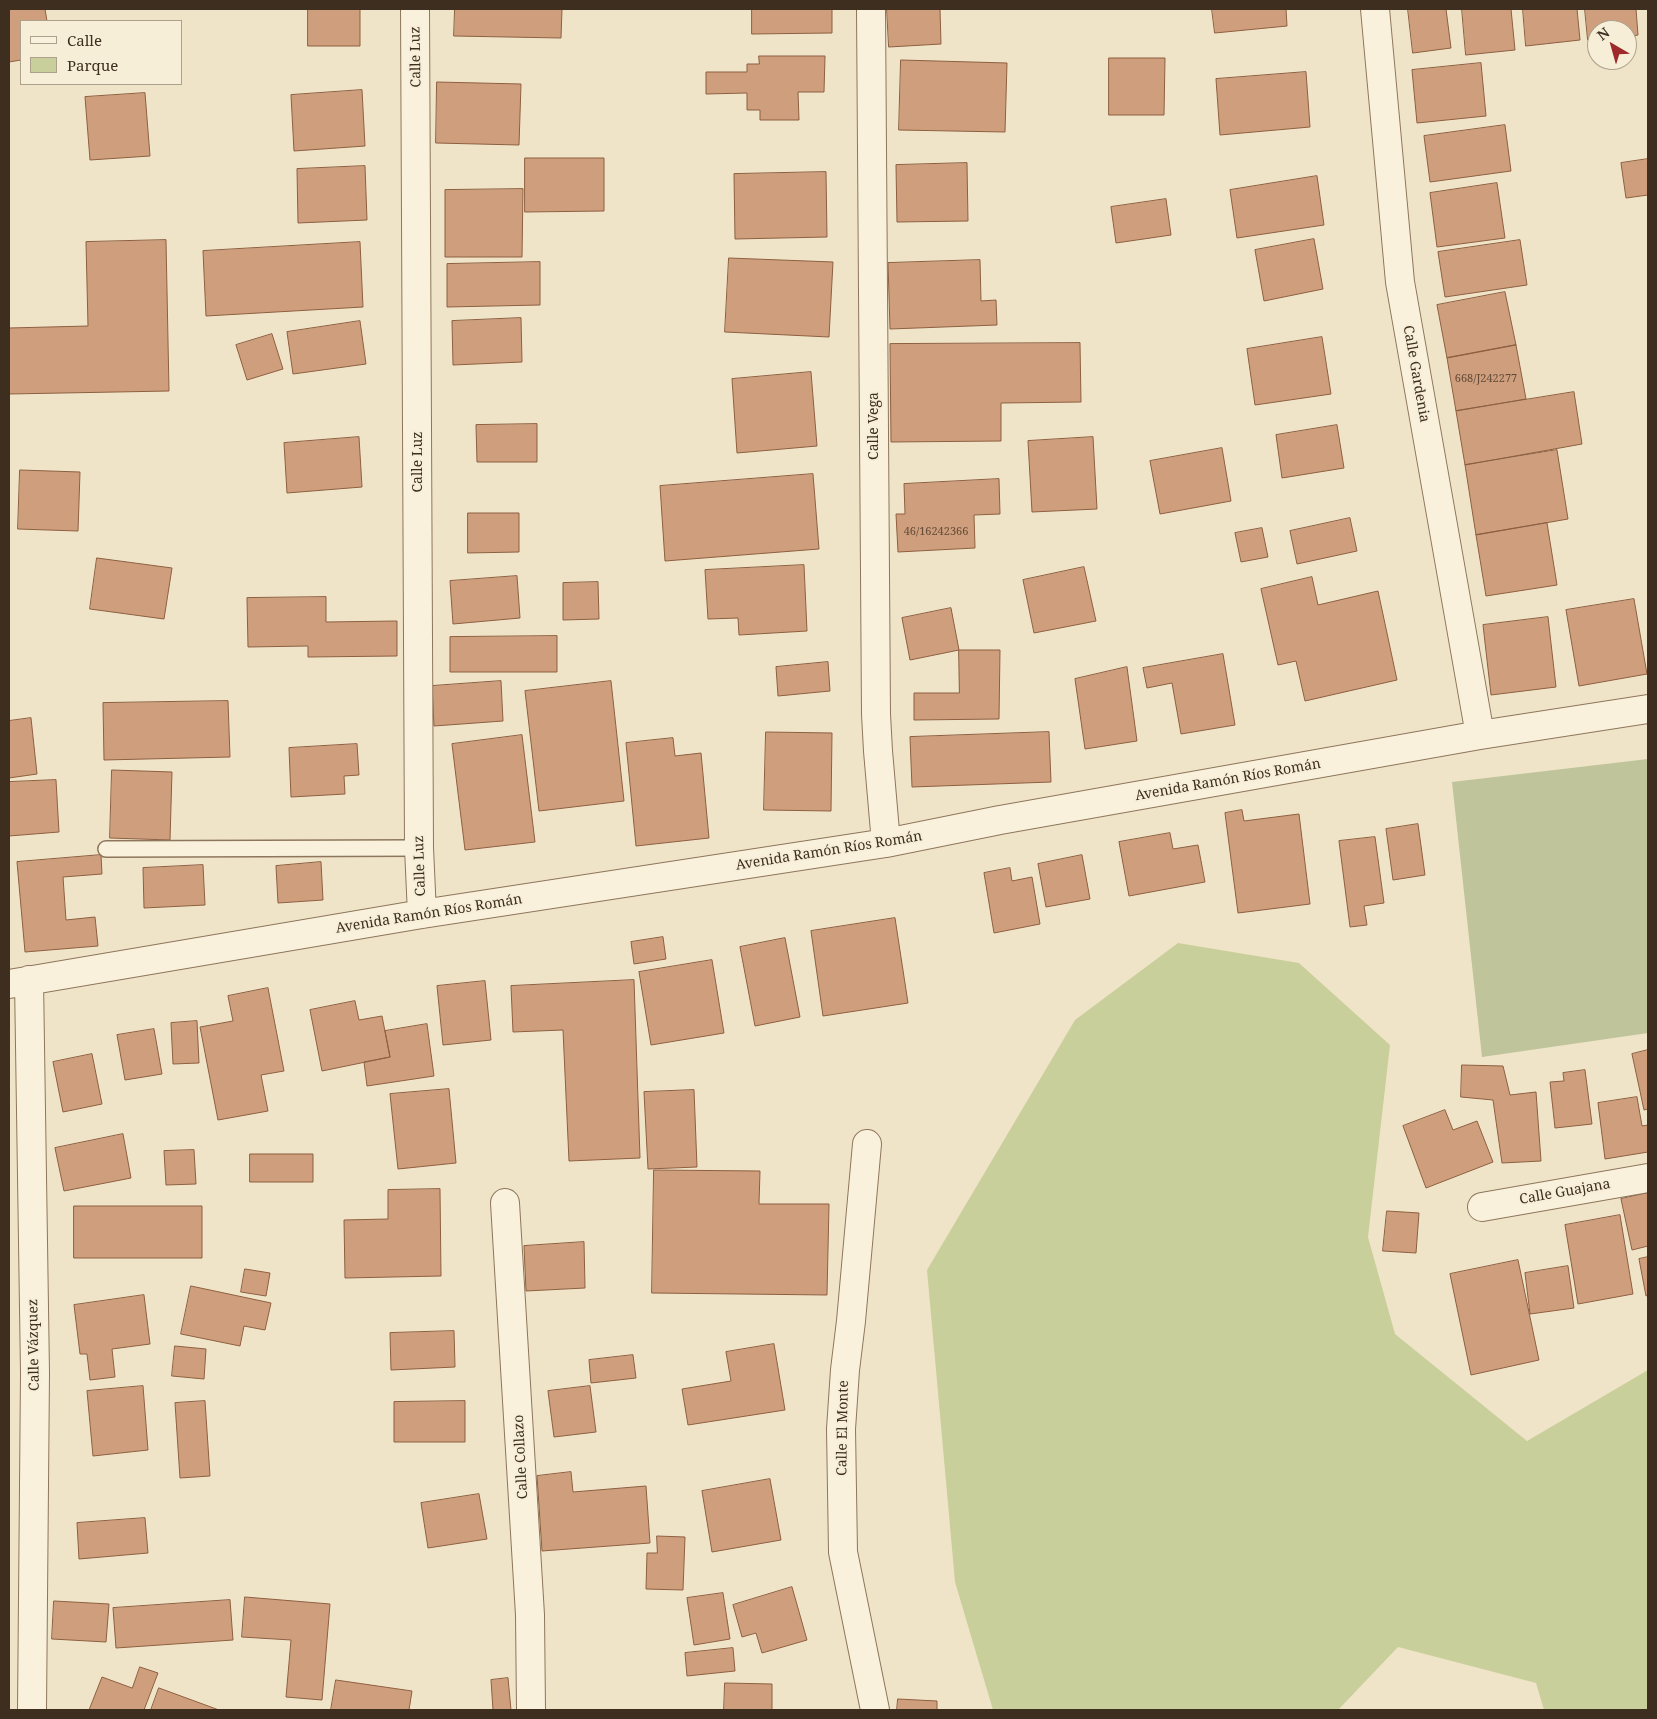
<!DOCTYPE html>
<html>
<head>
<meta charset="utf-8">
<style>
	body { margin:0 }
	#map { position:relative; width:1657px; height:1719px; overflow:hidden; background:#f0e4c8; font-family:"Noto Serif",serif }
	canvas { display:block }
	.frame { position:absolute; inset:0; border:10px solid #3d2e20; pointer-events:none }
	.legend { position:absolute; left:20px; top:20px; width:162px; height:65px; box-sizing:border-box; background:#f7eed8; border:1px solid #ada18e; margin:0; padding:6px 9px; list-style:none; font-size:15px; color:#3d2e20 }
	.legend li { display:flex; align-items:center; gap:10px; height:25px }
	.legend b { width:25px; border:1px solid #ada18e }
	.north { position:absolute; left:1587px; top:20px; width:50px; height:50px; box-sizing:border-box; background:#f7eed8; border:1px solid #ada18e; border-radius:50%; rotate:322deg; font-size:14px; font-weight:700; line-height:20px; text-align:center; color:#3d2e20 }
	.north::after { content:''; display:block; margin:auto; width:18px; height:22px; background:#9e2a2b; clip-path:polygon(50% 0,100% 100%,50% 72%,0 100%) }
</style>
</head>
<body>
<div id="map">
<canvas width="1657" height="1719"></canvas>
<div class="frame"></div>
<ul class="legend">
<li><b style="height:6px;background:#faf1dc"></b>Calle</li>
<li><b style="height:14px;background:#c9cf9b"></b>Parque</li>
</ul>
<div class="north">N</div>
</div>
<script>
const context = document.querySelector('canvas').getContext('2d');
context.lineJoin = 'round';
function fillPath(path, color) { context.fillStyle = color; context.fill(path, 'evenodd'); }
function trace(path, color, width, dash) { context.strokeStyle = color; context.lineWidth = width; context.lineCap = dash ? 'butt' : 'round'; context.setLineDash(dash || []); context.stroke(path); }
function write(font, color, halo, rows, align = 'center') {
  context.font = font + ' "Noto Serif",serif'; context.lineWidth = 4; context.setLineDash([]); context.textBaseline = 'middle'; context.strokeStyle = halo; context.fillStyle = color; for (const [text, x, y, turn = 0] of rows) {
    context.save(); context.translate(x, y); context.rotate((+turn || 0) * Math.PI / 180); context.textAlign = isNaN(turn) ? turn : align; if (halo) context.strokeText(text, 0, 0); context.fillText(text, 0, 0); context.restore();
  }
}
const green = new Path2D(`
	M 1178,943 L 1299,963 L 1390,1045 L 1368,1237 L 1395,1334 L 1527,1441 L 1648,1370 L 1648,1710 L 1544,1710 L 1536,1683 L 1398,1647 L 1338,1710 L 993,1710 L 955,1582 L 927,1270 L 1075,1020 Z`);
const cemetery = new Path2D(`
	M 1648,759 L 1648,1033 L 1482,1057 L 1452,782 Z`);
const building = new Path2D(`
	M 9,9 L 45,9 L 47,21 L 21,21 L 21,60 L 9,62 Z
	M 308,9 L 360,9 L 360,46 L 308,46 Z
	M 455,9 L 562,9 L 561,38 L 454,36 Z
	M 752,9 L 832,9 L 832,33 L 752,34 Z
	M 887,9 L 940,9 L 941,44 L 889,47 Z
	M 1212,9 L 1286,9 L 1287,26 L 1215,33 Z
	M 1408,9 L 1446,9 L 1451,48 L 1413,53 Z
	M 1462,9 L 1511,9 L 1515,50 L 1466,55 Z
	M 1523,9 L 1577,9 L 1580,40 L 1526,46 Z
	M 1585,9 L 1636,9 L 1638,35 L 1627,37 L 1627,30 L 1597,30 L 1597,39 L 1588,40 Z
	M 759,56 L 825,56 L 824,92 L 798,92 L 799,120 L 760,120 L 760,110 L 747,110 L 747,93 L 706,94 L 706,72 L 747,72 L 747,64 L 759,64 Z
	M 1109,58 L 1165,58 L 1164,115 L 1109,115 Z
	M 901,60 L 1007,63 L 1005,132 L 899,130 Z
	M 1481,63 L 1486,116 L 1417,123 L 1412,70 Z
	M 1306,72 L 1310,127 L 1220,135 L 1216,79 Z
	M 437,82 L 521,84 L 519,145 L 436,143 Z
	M 362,90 L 365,146 L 294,151 L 291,95 Z
	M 145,93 L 150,156 L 90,160 L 85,97 Z
	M 1505,125 L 1511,171 L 1430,182 L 1424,136 Z
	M 525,158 L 604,158 L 604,211 L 525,212 Z
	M 1648,159 L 1648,195 L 1626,198 L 1621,163 Z
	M 967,163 L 968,221 L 897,222 L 896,165 Z
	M 365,166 L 367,220 L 298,223 L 297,169 Z
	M 826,172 L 827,237 L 735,239 L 734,174 Z
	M 1317,176 L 1324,225 L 1237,238 L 1230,190 Z
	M 1497,183 L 1505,238 L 1437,247 L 1430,193 Z
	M 523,189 L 522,257 L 445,257 L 445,190 Z
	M 1166,199 L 1171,235 L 1116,243 L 1111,207 Z
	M 1314,239 L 1323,289 L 1264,301 L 1255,250 Z
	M 166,240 L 169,391 L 9,394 L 9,328 L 88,326 L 86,242 Z
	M 1520,240 L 1527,285 L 1445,297 L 1438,252 Z
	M 360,242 L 363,307 L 206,316 L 203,251 Z
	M 729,258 L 833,262 L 829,337 L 725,332 Z
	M 980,260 L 981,301 L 996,300 L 997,325 L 890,329 L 888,263 Z
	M 540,262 L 540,305 L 447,307 L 447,264 Z
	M 1505,292 L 1516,345 L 1447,358 L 1437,305 Z
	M 521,318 L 522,362 L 453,365 L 452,321 Z
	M 360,321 L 366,364 L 293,374 L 287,332 Z
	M 272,334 L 283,369 L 247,380 L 236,345 Z
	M 1322,337 L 1331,394 L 1255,405 L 1247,349 Z
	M 1080,343 L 1081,402 L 1001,403 L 1001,441 L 891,442 L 890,344 Z
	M 1516,345 L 1526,399 L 1456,411 L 1447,358 Z
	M 811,372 L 817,446 L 737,453 L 732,379 Z
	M 1574,392 L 1582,444 L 1465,465 L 1456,411 Z
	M 537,424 L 537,462 L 477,462 L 476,425 Z
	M 1337,425 L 1344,468 L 1282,478 L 1276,435 Z
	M 359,437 L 362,487 L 287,493 L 284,443 Z
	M 1093,437 L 1097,509 L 1032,512 L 1028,441 Z
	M 1222,448 L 1231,501 L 1160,514 L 1150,461 Z
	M 1557,450 L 1568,519 L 1476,535 L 1465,465 Z
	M 20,470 L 80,472 L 78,531 L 18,529 Z
	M 813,474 L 819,549 L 665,561 L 660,486 Z
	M 999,479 L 1000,514 L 974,515 L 975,548 L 898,552 L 896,514 L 905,514 L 904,484 Z
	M 468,513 L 519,513 L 519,552 L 468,553 Z
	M 1350,518 L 1357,551 L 1297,564 L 1290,531 Z
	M 1547,523 L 1557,585 L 1486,596 L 1476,535 Z
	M 1262,528 L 1268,557 L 1241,562 L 1235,533 Z
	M 97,558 L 172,568 L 164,619 L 90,609 Z
	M 804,565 L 807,631 L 739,635 L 738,618 L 708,619 L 705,570 Z
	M 1084,567 L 1096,621 L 1034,633 L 1023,580 Z
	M 517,576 L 520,618 L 453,624 L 450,581 Z
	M 1312,577 L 1318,605 L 1378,591 L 1397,680 L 1305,701 L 1296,661 L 1278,665 L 1261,589 Z
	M 598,582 L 599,619 L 563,620 L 563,583 Z
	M 326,597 L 326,622 L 397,621 L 397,656 L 308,657 L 308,646 L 248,647 L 247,598 Z
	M 1634,599 L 1647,674 L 1579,686 L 1566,610 Z
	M 951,608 L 959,650 L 910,660 L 902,618 Z
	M 1548,617 L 1556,687 L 1491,695 L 1483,625 Z
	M 557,636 L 557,672 L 450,672 L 450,637 Z
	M 959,650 L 1000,650 L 999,719 L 914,720 L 914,693 L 959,693 Z
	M 1223,654 L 1235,725 L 1181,734 L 1172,683 L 1147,688 L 1143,668 Z
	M 828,662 L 830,691 L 778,696 L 776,667 Z
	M 1127,667 L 1137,741 L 1085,749 L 1075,679 Z
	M 501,681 L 503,721 L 434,726 L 432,686 Z
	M 611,681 L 624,801 L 539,811 L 525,691 Z
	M 228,701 L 230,757 L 104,760 L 103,703 Z
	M 31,718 L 37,774 L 9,778 L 9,721 Z
	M 766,732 L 832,733 L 831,811 L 764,810 Z
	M 1049,732 L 1051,782 L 912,787 L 910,737 Z
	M 522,735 L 535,842 L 465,850 L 452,744 Z
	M 673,738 L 675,756 L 701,753 L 709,838 L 636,846 L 626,743 Z
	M 357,744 L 359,775 L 344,776 L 345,794 L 291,797 L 289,748 Z
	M 112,770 L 172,772 L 170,840 L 110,838 Z
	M 56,780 L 59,832 L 9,836 L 9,782 Z
	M 1242,810 L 1244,821 L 1299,814 L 1310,904 L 1238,913 L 1225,813 Z
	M 1418,824 L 1425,875 L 1393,880 L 1386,829 Z
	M 1170,833 L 1173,849 L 1198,845 L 1205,882 L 1129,896 L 1119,842 Z
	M 1375,837 L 1384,903 L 1364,906 L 1367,925 L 1350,927 L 1339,841 Z
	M 101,855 L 102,874 L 63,877 L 66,920 L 95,917 L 98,946 L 25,952 L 17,862 Z
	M 1082,855 L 1090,899 L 1046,907 L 1038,864 Z
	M 321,862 L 323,900 L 278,903 L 276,866 Z
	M 203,865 L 205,905 L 144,908 L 143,868 Z
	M 1010,868 L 1012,881 L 1032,877 L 1040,924 L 994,933 L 984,873 Z
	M 895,918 L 908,1003 L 823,1016 L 811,931 Z
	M 663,937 L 666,959 L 634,964 L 631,942 Z
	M 785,938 L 800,1017 L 755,1026 L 740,947 Z
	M 712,960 L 724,1033 L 651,1045 L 639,972 Z
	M 634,980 L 640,1158 L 569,1161 L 563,1030 L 513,1032 L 511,986 Z
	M 485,981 L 491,1040 L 443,1045 L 437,986 Z
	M 268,988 L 284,1071 L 261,1075 L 268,1111 L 218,1120 L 200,1027 L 233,1021 L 228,996 Z
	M 355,1001 L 359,1020 L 382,1016 L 390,1057 L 322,1071 L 310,1010 Z
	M 197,1021 L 199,1063 L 173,1064 L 171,1023 Z
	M 427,1024 L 434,1076 L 367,1086 L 364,1062 L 390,1057 L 385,1031 Z
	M 154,1029 L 162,1074 L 125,1080 L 117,1035 Z
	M 1648,1050 L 1648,1109 L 1644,1110 L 1632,1054 Z
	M 92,1054 L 102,1104 L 63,1112 L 53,1062 Z
	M 1462,1065 L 1503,1066 L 1510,1095 L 1536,1092 L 1541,1161 L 1502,1163 L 1493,1100 L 1461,1097 Z
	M 1585,1070 L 1592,1124 L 1555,1128 L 1550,1082 L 1564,1081 L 1563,1073 Z
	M 449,1089 L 456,1163 L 398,1169 L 390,1094 Z
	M 694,1090 L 697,1167 L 648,1169 L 644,1092 Z
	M 1637,1097 L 1642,1126 L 1648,1125 L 1648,1152 L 1605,1159 L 1598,1103 Z
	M 1445,1110 L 1453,1130 L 1477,1121 L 1493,1162 L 1426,1188 L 1403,1126 Z
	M 123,1134 L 131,1178 L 64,1191 L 55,1148 Z
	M 194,1150 L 196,1184 L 166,1185 L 164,1151 Z
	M 250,1154 L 313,1154 L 313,1182 L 250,1182 Z
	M 654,1170 L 760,1171 L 759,1204 L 829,1204 L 827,1295 L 652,1293 Z
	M 440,1189 L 441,1276 L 345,1278 L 344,1220 L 388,1219 L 388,1190 Z
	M 1648,1193 L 1648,1246 L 1632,1250 L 1621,1199 Z
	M 74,1206 L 202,1206 L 202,1258 L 74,1258 Z
	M 1387,1211 L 1419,1213 L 1416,1253 L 1383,1251 Z
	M 1620,1215 L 1633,1294 L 1578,1304 L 1565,1225 Z
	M 584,1242 L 585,1288 L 526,1291 L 524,1246 Z
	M 1648,1257 L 1648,1295 L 1646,1296 L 1639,1259 Z
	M 1518,1260 L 1539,1360 L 1471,1375 L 1450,1274 Z
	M 1568,1266 L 1574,1308 L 1530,1314 L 1525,1273 Z
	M 245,1269 L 270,1273 L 266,1296 L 241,1292 Z
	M 191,1286 L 271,1303 L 265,1330 L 244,1326 L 240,1346 L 181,1334 Z
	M 144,1295 L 150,1344 L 112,1349 L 115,1377 L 90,1380 L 87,1354 L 80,1354 L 74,1305 Z
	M 454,1331 L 455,1367 L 391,1370 L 390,1333 Z
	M 774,1344 L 785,1410 L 688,1425 L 682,1389 L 731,1381 L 726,1352 Z
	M 175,1346 L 206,1349 L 204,1379 L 172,1376 Z
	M 633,1355 L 636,1378 L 591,1383 L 589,1360 Z
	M 143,1386 L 148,1450 L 93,1456 L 87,1391 Z
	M 590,1386 L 596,1432 L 554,1437 L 548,1391 Z
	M 205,1401 L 210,1476 L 180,1478 L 175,1403 Z
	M 465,1401 L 465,1442 L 394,1442 L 394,1402 Z
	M 571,1472 L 573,1492 L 646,1486 L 650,1543 L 542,1551 L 537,1476 Z
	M 770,1479 L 781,1540 L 712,1552 L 702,1491 Z
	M 479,1494 L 487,1539 L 428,1548 L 421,1503 Z
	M 145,1518 L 148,1553 L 79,1559 L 77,1523 Z
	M 657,1536 L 685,1537 L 683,1590 L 646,1589 L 647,1553 L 657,1553 Z
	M 792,1587 L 807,1640 L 762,1653 L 756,1633 L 742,1637 L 733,1605 Z
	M 723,1593 L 730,1639 L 694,1645 L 687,1598 Z
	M 245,1597 L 330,1604 L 322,1700 L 286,1697 L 291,1640 L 242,1637 Z
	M 230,1600 L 233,1640 L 116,1648 L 113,1608 Z
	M 54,1601 L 109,1604 L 106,1642 L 52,1639 Z
	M 733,1648 L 735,1671 L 687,1676 L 685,1653 Z
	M 140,1667 L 158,1673 L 144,1710 L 89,1710 L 102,1677 L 132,1688 Z
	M 508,1678 L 511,1710 L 493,1710 L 491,1680 Z
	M 336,1680 L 412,1691 L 409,1710 L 331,1710 Z
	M 725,1683 L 772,1684 L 772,1710 L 724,1710 Z
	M 159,1688 L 219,1710 L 151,1710 Z
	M 898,1699 L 937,1701 L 937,1710 L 897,1710 Z`);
const lane = new Path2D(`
	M 106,849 L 419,848`);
const street = new Path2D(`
	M 415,9 L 419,848 L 422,914
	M 871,9 L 876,714 L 878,751 L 886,843
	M 1375,9 L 1400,282 L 1480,735
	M 29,980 L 35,1373 L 32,1710
	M 9,984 L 422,914 L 886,843 L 1000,820 L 1480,735 L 1648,709
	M 867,1144 L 851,1321 L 845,1370 L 841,1429 L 843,1552 L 875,1710
	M 505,1203 L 530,1615 L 531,1710
	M 1482,1207 L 1648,1178`);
const numberNames = [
	["668/J242277",1486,379],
	["46/16242366",936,532]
];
const streetNames = [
	["Calle Luz",416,57,-91],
	["Calle Gardenia",1416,374,80],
	["Calle Vega",874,426,-90],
	["Calle Luz",418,462,-90],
	["Avenida Ramón Ríos Román",1228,780,-10],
	["Avenida Ramón Ríos Román",829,851,-9],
	["Calle Luz",420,866,-92],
	["Avenida Ramón Ríos Román",429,914,-9],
	["Calle Guajana",1565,1192,-10],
	["Calle Vázquez",34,1345,-91],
	["Calle El Monte",843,1428,-89],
	["Calle Collazo",521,1457,-93]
];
fillPath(green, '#c9cf9b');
fillPath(cemetery, '#bfc49a');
fillPath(building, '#cf9f7d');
trace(building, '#8d5f41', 1);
trace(lane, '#8d765c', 18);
trace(street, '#8d765c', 30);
trace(lane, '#faf1dc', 15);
trace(street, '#faf1dc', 28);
write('11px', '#624a37', null, numberNames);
write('14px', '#3d2e20', '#f7eed8', streetNames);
</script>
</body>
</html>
